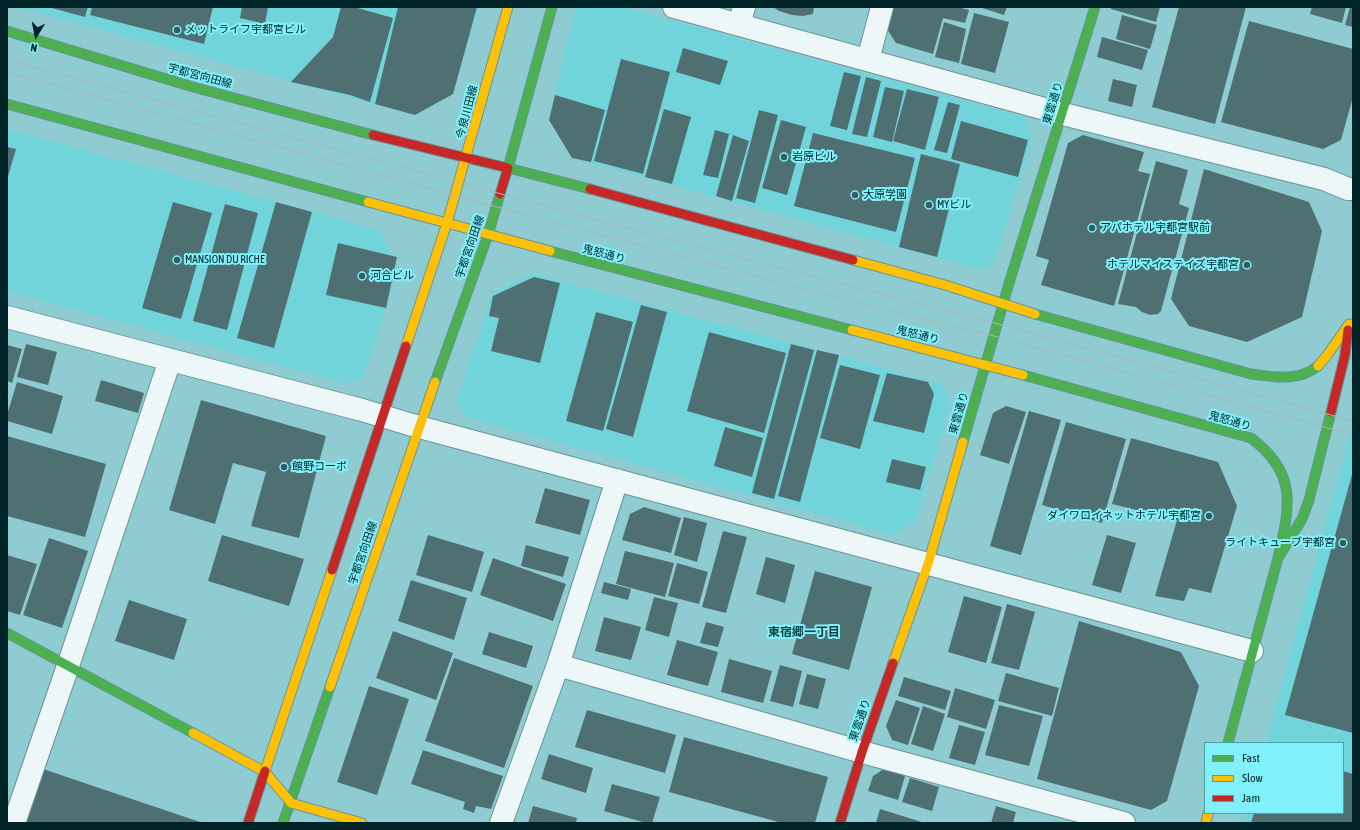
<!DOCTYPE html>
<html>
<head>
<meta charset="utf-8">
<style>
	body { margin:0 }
	#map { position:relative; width:1360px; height:830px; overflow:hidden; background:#8fccd1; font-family:"Asap Condensed",sans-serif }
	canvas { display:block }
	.frame { position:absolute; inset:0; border:8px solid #002327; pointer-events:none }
	.legend { position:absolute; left:1204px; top:742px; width:140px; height:72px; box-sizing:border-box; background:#80f0fa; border:1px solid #4d9ea6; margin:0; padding:5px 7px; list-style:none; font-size:12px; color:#002327 }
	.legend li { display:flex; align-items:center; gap:8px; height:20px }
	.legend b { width:20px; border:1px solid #4d9ea6 }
	.north { position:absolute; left:16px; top:16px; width:40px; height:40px; -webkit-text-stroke:3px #80f0fa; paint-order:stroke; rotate:190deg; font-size:11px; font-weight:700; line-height:16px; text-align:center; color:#002327 }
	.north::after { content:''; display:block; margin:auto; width:14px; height:18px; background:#002327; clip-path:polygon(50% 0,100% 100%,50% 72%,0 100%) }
</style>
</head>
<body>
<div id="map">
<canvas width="1360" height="830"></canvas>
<div class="frame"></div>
<ul class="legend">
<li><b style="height:5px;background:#4caf50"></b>Fast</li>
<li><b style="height:5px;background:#ffc107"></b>Slow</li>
<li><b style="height:5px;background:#c62828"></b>Jam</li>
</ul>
<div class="north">N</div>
</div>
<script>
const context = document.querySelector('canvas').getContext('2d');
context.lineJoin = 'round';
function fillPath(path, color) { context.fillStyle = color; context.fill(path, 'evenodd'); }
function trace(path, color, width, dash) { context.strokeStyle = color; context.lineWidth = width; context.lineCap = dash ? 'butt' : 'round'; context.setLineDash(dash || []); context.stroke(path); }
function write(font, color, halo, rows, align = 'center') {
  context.font = font + ' "Asap Condensed","Noto Sans JP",sans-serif'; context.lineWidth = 4; context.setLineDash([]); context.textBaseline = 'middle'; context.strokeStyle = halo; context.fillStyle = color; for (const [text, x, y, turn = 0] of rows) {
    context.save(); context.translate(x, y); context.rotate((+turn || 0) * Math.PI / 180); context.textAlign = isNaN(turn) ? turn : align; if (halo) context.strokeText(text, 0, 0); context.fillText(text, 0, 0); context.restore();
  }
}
const built = new Path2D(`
	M 16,7 L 479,7 L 453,94 L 415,115 Z
	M 577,7 L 623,7 L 1024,117 L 1033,138 L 993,265 L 978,269 L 572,158 L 549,120 L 575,8 Z
	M 7,129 L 379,230 L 398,268 L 364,377 L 347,384 L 7,291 Z
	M 532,273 L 942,384 L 951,400 L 916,520 L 894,535 L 465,417 L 456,402 L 492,293 Z
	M 1353,423 L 1353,823 L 1244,823 L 1247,813 L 1343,813 L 1343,743 L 1266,743 Z`);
const building = new Path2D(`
	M 48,7 L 88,7 L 85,17 Z
	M 92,7 L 213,7 L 204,44 L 90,15 Z
	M 242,7 L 268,7 L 265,24 L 240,18 Z
	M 341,7 L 354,7 L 393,18 L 370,102 L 350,95 L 291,82 L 333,37 Z
	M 398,7 L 477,7 L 453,94 L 415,115 L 375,104 Z
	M 773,7 L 814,7 L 813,14 L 803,16 L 792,15 L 779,11 Z
	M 894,7 L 957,7 L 969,10 L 965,23 L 943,18 L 933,54 L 896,43 L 887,29 Z
	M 979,7 L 1007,7 L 1004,15 Z
	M 1111,7 L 1160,7 L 1156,22 L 1111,9 Z
	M 1179,7 L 1246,7 L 1215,124 L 1152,107 Z
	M 1312,7 L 1346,7 L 1342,23 L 1310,14 Z
	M 1350,7 L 1353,7 L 1353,27 L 1345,25 Z
	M 974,13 L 1009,22 L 995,73 L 961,64 Z
	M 1122,15 L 1157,25 L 1150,49 L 1116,39 Z
	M 1249,21 L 1353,49 L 1353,97 L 1341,140 L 1323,149 L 1221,122 Z
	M 944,22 L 966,29 L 959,63 L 935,57 Z
	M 1102,37 L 1148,50 L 1142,70 L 1097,57 Z
	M 683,48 L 728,61 L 720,85 L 676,72 Z
	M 621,59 L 670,72 L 643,174 L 594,161 Z
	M 844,72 L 861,76 L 847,130 L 830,126 Z
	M 866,77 L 881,81 L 867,137 L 852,134 Z
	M 1113,79 L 1137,85 L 1132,107 L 1108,101 Z
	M 885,87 L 904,91 L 892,142 L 873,137 Z
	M 907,89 L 939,97 L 925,150 L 893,141 Z
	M 555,95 L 605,110 L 591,162 L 572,158 L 549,120 Z
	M 948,102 L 960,105 L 947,153 L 934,150 Z
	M 664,109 L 691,117 L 672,184 L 645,177 Z
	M 759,110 L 778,115 L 755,203 L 736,198 Z
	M 781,120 L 806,127 L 787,195 L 762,188 Z
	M 961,121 L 1028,140 L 1018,177 L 951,159 Z
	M 715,130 L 729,134 L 718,178 L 703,175 Z
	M 813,133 L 915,158 L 896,232 L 794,206 Z
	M 733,135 L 749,141 L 732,201 L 716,196 Z
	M 1083,135 L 1144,152 L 1138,171 L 1150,174 L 1114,306 L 1041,285 L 1049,260 L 1036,256 L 1068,143 Z
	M 7,147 L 16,149 L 7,180 Z
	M 921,154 L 960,164 L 937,257 L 899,247 Z
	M 1156,161 L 1188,170 L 1179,204 L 1189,208 L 1161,311 L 1158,314 L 1150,315 L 1142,312 L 1136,307 L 1118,304 Z
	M 1204,169 L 1309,202 L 1322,231 L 1302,317 L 1247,342 L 1189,326 L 1171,299 Z
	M 173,202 L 212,213 L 181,319 L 142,308 Z
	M 276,202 L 312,212 L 274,348 L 237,338 Z
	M 225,204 L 258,213 L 227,330 L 193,321 Z
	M 338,243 L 397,257 L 386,308 L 326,295 Z
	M 534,277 L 560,283 L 540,363 L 491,351 L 499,318 L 489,316 L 493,296 Z
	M 641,305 L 667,312 L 633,437 L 606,429 Z
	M 596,312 L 633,322 L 603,431 L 566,421 Z
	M 709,332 L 786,353 L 764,433 L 687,411 Z
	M 26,344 L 57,352 L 48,385 L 17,377 Z
	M 791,344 L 814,350 L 774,499 L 752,493 Z
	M 7,345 L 22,349 L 12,383 L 7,381 Z
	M 817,350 L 839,355 L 800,502 L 778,496 Z
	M 840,365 L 880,375 L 860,449 L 820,438 Z
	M 887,373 L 928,382 L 934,394 L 924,433 L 873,421 Z
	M 101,380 L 144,393 L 138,413 L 95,401 Z
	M 17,382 L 63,396 L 52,434 L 7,421 L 7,415 Z
	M 201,400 L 326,436 L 299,538 L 251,526 L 266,472 L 233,463 L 215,524 L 169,510 Z
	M 1006,406 L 1026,412 L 1009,464 L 980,455 L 993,413 Z
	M 1029,411 L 1061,420 L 1021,555 L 990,546 Z
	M 1066,422 L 1126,439 L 1102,523 L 1042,505 Z
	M 725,427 L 763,438 L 752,477 L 714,466 Z
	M 7,436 L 106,464 L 85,537 L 7,516 Z
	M 1131,438 L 1218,462 L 1237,506 L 1211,593 L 1189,588 L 1184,601 L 1155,596 L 1177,520 L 1112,504 Z
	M 892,459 L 926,467 L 920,490 L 886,482 Z
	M 1353,471 L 1353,733 L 1285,715 Z
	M 545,488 L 590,500 L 580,535 L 535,523 Z
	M 644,507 L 681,518 L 671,553 L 622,540 L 630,514 Z
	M 684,517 L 707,523 L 697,562 L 674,555 Z
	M 723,531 L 747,537 L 726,613 L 702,607 Z
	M 222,535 L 304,559 L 289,606 L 208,581 Z
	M 428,535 L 484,552 L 472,592 L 416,575 Z
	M 1107,535 L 1136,543 L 1121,593 L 1092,585 Z
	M 49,538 L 88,551 L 62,628 L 23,615 Z
	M 526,545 L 569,557 L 563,577 L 521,566 Z
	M 625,551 L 674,563 L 665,597 L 616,584 Z
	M 7,555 L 37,564 L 20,615 L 7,611 Z
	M 766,557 L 795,565 L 785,603 L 756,594 Z
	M 493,558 L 566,584 L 553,621 L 480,595 Z
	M 677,563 L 708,572 L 699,604 L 668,596 Z
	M 815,571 L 872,587 L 849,670 L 792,654 Z
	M 411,580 L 467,598 L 454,640 L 398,621 Z
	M 604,582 L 631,589 L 628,600 L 601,593 Z
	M 964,596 L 1002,607 L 986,663 L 948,652 Z
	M 654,597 L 678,603 L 669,637 L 645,630 Z
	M 129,600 L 187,619 L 174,660 L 115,641 Z
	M 1007,604 L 1035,612 L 1019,670 L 991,663 Z
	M 604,617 L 641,627 L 631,660 L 595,651 Z
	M 1079,621 L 1181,652 L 1199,686 L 1167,801 L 1151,810 L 1037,779 Z
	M 706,622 L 724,627 L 718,647 L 700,643 Z
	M 393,631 L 453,653 L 436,700 L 376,678 Z
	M 489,632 L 533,646 L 526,668 L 482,654 Z
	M 677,640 L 718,652 L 708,686 L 667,675 Z
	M 454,658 L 533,686 L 504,768 L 425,741 Z
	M 729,659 L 772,671 L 763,703 L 721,692 Z
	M 780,665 L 802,671 L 793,707 L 770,701 Z
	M 1006,673 L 1059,688 L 1052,716 L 998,701 Z
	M 807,674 L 826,679 L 818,709 L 799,704 Z
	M 904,677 L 951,691 L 945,710 L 898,696 Z
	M 369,686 L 409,699 L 377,795 L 337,782 Z
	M 955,688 L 995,700 L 986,729 L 947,717 Z
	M 896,700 L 920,708 L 908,745 L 892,740 L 886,726 Z
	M 999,705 L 1043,716 L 1029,766 L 985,755 Z
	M 923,706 L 945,714 L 933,751 L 911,744 Z
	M 587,710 L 676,735 L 665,773 L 575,747 Z
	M 959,725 L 985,732 L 975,765 L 949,758 Z
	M 684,737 L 828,777 L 815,823 L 782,823 L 669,792 Z
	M 423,750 L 503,776 L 491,809 L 476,806 L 474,813 L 463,809 L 465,802 L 411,784 Z
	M 549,754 L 593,768 L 586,793 L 541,779 Z
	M 43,769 L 203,823 L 26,823 Z
	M 884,769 L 905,776 L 898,800 L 868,791 L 873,776 Z
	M 1343,771 L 1353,774 L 1353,823 L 1251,823 L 1254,813 L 1343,813 Z
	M 910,778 L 939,787 L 932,811 L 902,802 Z
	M 612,784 L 660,797 L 652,823 L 646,823 L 604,811 Z
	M 533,806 L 577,818 L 576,823 L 528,823 Z
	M 996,806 L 1016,812 L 1013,823 L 991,823 Z
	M 880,809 L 925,823 L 876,823 Z`);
const street = new Path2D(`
	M 674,7 L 1063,114 L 1324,179 L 1348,189 L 1353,189
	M 739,25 L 744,7
	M 868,60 L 882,7
	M 7,317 L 362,410 L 419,427 L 1252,651
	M 558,665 L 862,752 L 1124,823
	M 14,823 L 68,666 L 170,360
	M 501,823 L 558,665 L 617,480`);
const fast = new Path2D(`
	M 552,7 L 508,168 L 590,189
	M 7,31 L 193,87 L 373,135
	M 7,104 L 368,202
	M 550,251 L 852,330
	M 1035,314 L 1251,374 C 1275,377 1298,382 1318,366
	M 1023,375 L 1251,438 C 1298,473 1290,507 1278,558
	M 435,382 L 488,235 L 500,194
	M 963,442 L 1010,280 L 1095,7
	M 7,633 L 193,733
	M 1228,743 L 1278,558 L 1302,519 L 1309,500 L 1331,412
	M 283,823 L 330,687`);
const slow = new Path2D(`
	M 508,7 L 447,223 L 550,251
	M 368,202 L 447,223 L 406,346
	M 853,260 L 945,285 L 1035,314
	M 852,330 L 1023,375
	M 1318,366 L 1328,354 L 1349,324
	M 893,663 L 928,564 L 963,442
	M 330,687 L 435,382
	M 193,733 L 265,772 L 291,803 L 362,823
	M 265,771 L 332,570
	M 1206,823 L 1208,813`);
const jam = new Path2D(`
	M 373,135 L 508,168 L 500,194
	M 590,189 L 853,260
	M 1331,412 L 1345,355 L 1348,330
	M 332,570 L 406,346
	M 248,823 L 265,771
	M 840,823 L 862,752 L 893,663`);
const tram = new Path2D(`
	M 7,60 L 645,233 L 998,324 L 1353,421
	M 7,72 L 497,207 L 804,289 L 994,336 L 1353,435`);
const markers = [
	[177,30,4,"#325e62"],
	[784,157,4,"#325e62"],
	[855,195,4,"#325e62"],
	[929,205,4,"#325e62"],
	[1092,228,4,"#325e62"],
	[177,260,4,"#325e62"],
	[1247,265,4,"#325e62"],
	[362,276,4,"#325e62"],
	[284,467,4,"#325e62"],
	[1209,516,4,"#325e62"],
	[1343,543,4,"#325e62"]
];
const poiNames = [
	["メットライフ宇都宮ビル",185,30],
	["岩原ビル",792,157],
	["大原学園",863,195],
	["MYビル",937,205],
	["アパホテル宇都宮駅前",1100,228],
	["MANSION DU RICHE",185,260],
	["ホテルマイステイズ宇都宮",1239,265,"right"],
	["河合ビル",370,276],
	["館野コーポ",292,467],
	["ダイワロイネットホテル宇都宮",1201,516,"right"],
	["ライトキューブ宇都宮",1335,543,"right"]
];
const streetNames = [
	["宇都宮向田線",200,76,15],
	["東雲通り",1053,103,-73],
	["今泉川田線",467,112,-75],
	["宇都宮向田線",470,247,-71],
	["鬼怒通り",604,254,15],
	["鬼怒通り",918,335,14],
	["東雲通り",959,413,-74],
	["鬼怒通り",1230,421,16],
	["宇都宮向田線",363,553,-71],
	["東雲通り",860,720,-71]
];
const neighbourhoodNames = [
	["東宿郷一丁目",804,632]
];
fillPath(built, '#71d4db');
fillPath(building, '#4f7072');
trace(street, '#679497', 24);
trace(fast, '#679497', 11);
trace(slow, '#679497', 11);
trace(jam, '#679497', 11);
trace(street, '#eef7f8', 22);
trace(fast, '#4caf50', 9);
trace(slow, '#ffc107', 9);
trace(jam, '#c62828', 9);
trace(tram, '#a7b6b8', 1);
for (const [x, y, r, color] of markers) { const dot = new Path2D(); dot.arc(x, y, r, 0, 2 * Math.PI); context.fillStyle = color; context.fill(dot); trace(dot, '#80f0fa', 1.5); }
write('11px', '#002327', '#80f0fa', poiNames, 'left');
write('11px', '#002327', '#80f0fa', streetNames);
write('bold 12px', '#183c3f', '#80f0fa', neighbourhoodNames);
</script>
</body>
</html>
